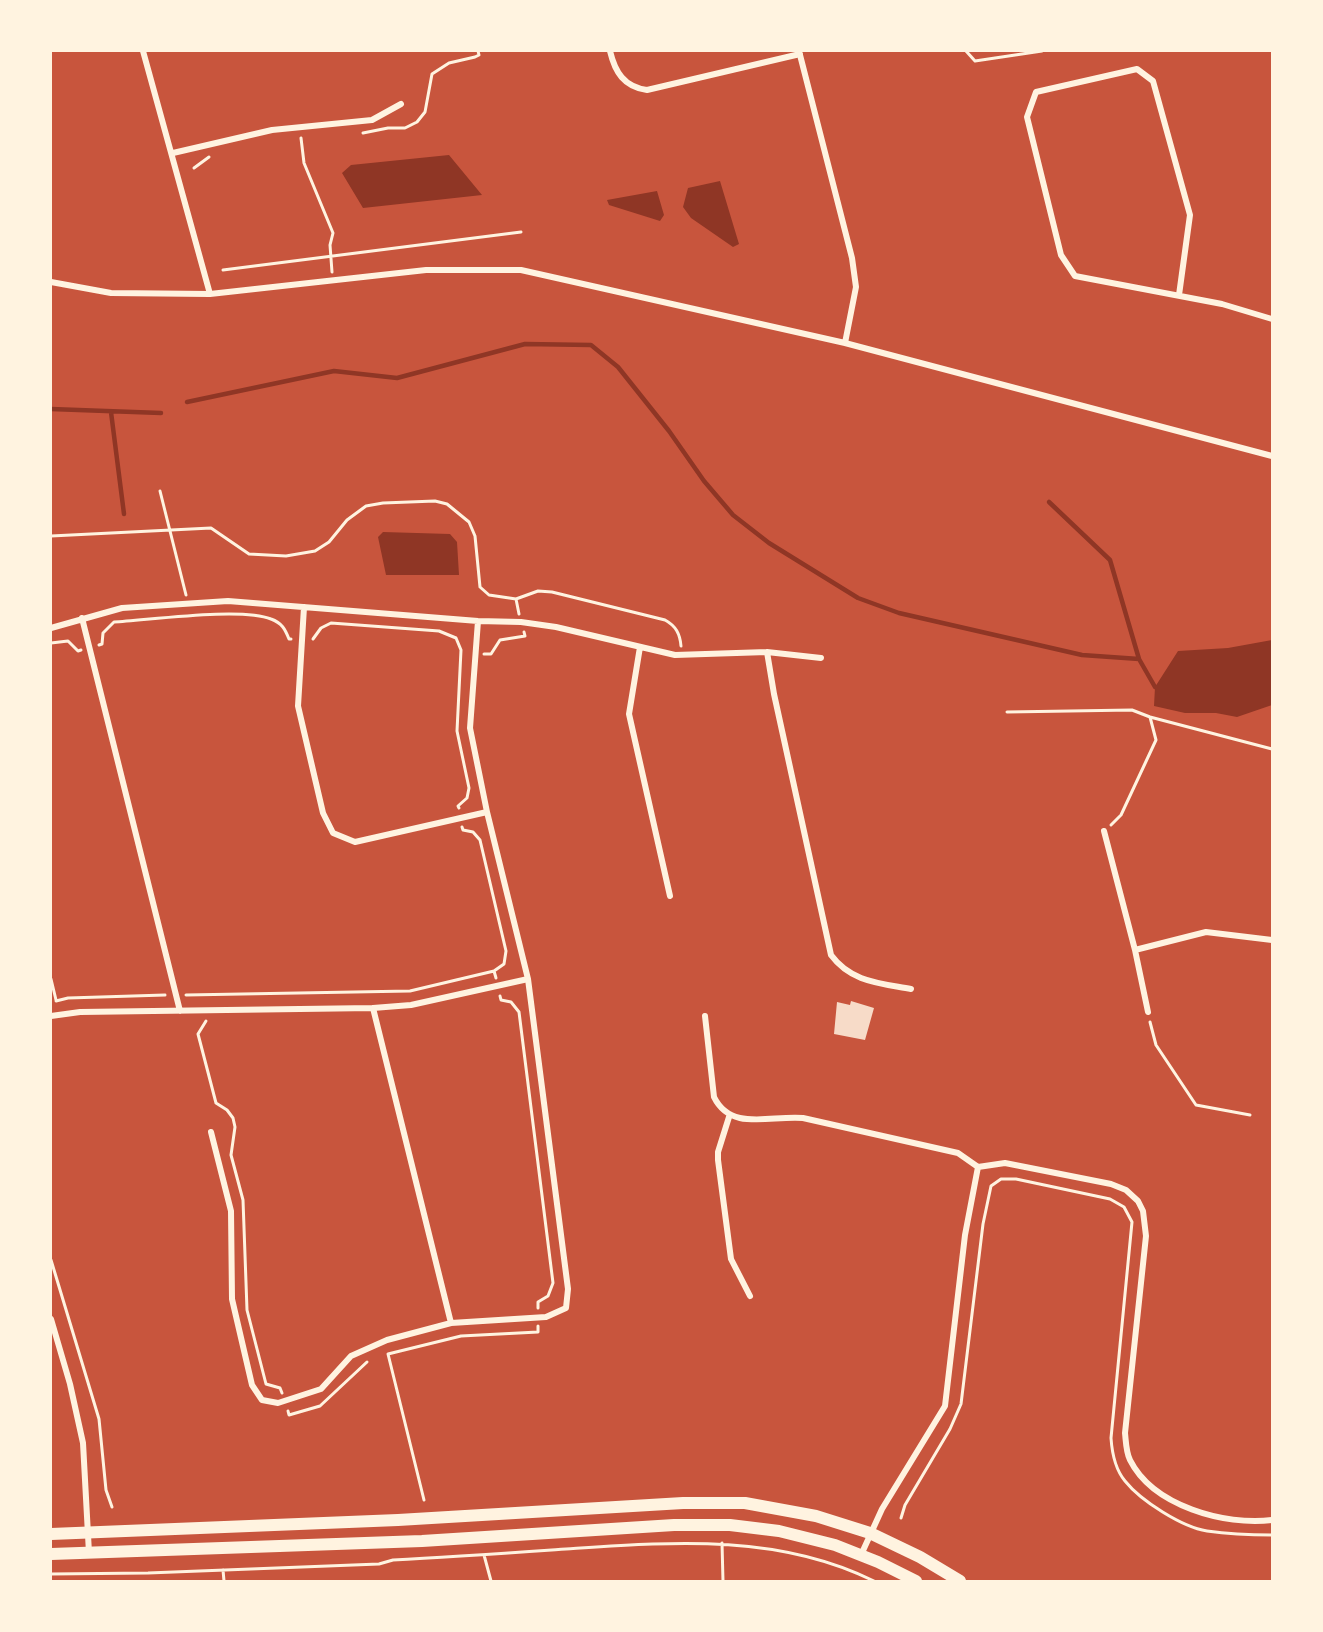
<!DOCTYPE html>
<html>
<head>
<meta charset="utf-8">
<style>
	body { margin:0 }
	#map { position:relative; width:1323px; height:1632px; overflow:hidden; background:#c8553d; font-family:Signika,sans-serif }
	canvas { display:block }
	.frame { position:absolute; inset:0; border:52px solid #fff3e0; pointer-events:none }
</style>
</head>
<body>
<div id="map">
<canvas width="1323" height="1632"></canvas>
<div class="frame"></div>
</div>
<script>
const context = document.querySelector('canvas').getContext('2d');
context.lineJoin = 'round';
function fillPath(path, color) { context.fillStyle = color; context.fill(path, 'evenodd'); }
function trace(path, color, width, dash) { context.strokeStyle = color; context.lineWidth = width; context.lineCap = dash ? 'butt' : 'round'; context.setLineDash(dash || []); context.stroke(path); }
const water = new Path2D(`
	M 449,155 L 482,195 L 363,208 L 342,173 L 351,165 Z
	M 720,181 L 739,244 L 733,247 L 691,218 L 683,207 L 688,188 Z
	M 657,191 L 664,215 L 660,221 L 609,205 L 607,200 Z
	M 383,532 L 450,534 L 457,542 L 459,575 L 386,575 L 378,537 Z
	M 1272,640 L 1272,705 L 1237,717 L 1216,713 L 1185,713 L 1154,706 L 1155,687 L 1178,651 L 1228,648 Z`);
const stream = new Path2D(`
	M 187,402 L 334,371 L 397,378 L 525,344 L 591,345 L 618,367 L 669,431 L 704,481 L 733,515 L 769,543 L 858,598 L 899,613 L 1082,655 L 1139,659 L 1155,687
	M 51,409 L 161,413
	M 111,412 L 124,514
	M 1049,502 L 1110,560 L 1139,659`);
const building = new Path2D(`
	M 851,1001 L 874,1008 L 865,1040 L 834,1034 L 837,1002 L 850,1005 Z`);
const path = new Path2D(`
	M 966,51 L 975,61 L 1042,51
	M 363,133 L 388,128 L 405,128 L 417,122 L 425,112 L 432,74 L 449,63 L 475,57 L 479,55 L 478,51
	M 301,138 L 304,163 L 333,233 L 330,245 L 332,272
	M 194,168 L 209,157
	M 223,270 L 521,232
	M 160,491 L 186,595
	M 51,536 L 211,528 L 249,554 L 286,556 L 315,551 L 329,542 L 347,520 L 366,506 L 383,503 L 435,501 L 447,504 L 469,522 L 475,536 L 480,587 L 489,595 L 516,599 L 519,614
	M 516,599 L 538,591 L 552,592 L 665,620 C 676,626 680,634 681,646
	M 313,639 L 321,628 L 331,623 L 439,631 L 456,638 L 461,650 L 457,731 L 469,788 L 467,798 L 458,806 L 459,808
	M 51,643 L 68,641 L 78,651 L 81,650
	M 99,645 L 102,644 L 103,633 L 114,622 C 150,620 241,607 271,619 C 282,623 285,629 289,639 L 291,639
	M 484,654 L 491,654 L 500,640 L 525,636 L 524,632
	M 1007,712 L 1132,710 L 1150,717 L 1272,749
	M 1111,825 L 1121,815 L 1156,740 L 1150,717
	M 462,827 L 463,830 L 473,832 L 480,840 L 506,951 L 504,964 L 494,971 L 496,978
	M 51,979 L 56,1000
	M 186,995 L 410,991 L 494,971
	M 500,996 L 501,1000 L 511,1002 L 519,1012 L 553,1283 L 548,1296 L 538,1302 L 538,1308
	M 56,1001 L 68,998 L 165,995
	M 206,1021 L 198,1034 L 216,1103 L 227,1110 L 233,1118 L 235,1127 L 231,1155 L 243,1200 L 247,1310 L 266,1384 L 280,1388 L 282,1393
	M 1150,1022 L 1156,1045 L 1196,1105 L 1250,1115
	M 51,1260 L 99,1419 L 106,1490 L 112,1507
	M 288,1411 L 289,1415 L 320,1406 L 367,1362
	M 424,1500 L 388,1354 L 461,1336 L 538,1332 L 538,1326
	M 901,1518 L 905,1505 L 950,1429 L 961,1404 L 983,1224 L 991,1186 L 1001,1179 L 1016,1179 L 1110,1199 L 1124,1207 L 1132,1222 L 1111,1438 C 1112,1453 1115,1469 1125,1481 C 1141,1501 1182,1527 1207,1531 C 1228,1534 1251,1535 1272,1535
	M 722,1543 L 723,1581
	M 484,1555 L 491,1581
	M 223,1570 L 224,1581
	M 51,1574 L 148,1573 L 379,1564 L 393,1560 C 451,1557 508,1553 566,1549 C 671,1542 777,1533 874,1581`);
const minor = new Path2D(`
	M 143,51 L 210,294
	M 610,51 C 615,72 624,87 647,90 L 800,54
	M 799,51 L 852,258 L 856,287 L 845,343
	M 173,153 L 272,130 L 372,120 L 401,104
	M 51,282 L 111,293 L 210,294 L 426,270 L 521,270 L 845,343 L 1272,456
	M 1179,295 L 1190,215 L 1153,81 L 1137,69 L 1036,92 L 1027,117 L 1061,255 L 1075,276 L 1222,304 L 1272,319
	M 304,607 L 298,706 L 323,813 L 333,833 L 355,842 L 487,812
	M 82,618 L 180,1011
	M 51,628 L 122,608 L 228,601 L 478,621 L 521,622 L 556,627 L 675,655 L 767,652 L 821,658
	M 640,647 L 629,714 L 670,896
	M 767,652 L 774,694 L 831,955 C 851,982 879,983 911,989
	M 1104,831 L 1135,950
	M 373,1008 L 451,1323
	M 1148,1012 L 1135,950 L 1206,932 L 1272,940
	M 51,1016 L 80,1012 L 373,1008 L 411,1005 L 528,979
	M 705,1016 L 714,1097 C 731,1132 771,1115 803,1118 L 958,1153 L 978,1167 L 1005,1163 L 1111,1184 L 1126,1190 L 1138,1201 L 1143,1211 L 1146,1236 L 1125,1433 C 1126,1442 1126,1452 1130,1460 C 1153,1506 1225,1526 1272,1520
	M 729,1117 L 718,1152 L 718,1160 L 731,1259 L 750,1296
	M 211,1132 L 231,1211 L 232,1299 L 252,1385 L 262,1400 L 278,1403 L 321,1389 L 351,1356 L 387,1340 L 451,1323 L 546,1317 L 566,1308 L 568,1289 L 528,979 L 487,812 L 470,728 L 478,621
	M 51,1319 L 70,1384 L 83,1443 L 89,1553
	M 861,1555 L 882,1509 L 945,1406 L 965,1235 L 978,1167`);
const secondary = new Path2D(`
	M 51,1534 L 398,1520 L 683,1503 L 745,1503 L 816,1516 L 870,1533 L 920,1557 L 960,1581
	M 51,1554 L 422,1541 L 674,1525 L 730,1525 L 779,1531 L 835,1545 L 878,1562 L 916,1581`);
fillPath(water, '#8f3625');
trace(stream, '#8f3625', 4.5);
fillPath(building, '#f7dbc8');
trace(path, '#fff3e0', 3);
trace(minor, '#fff3e0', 6);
trace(secondary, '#fff3e0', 12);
</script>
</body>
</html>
